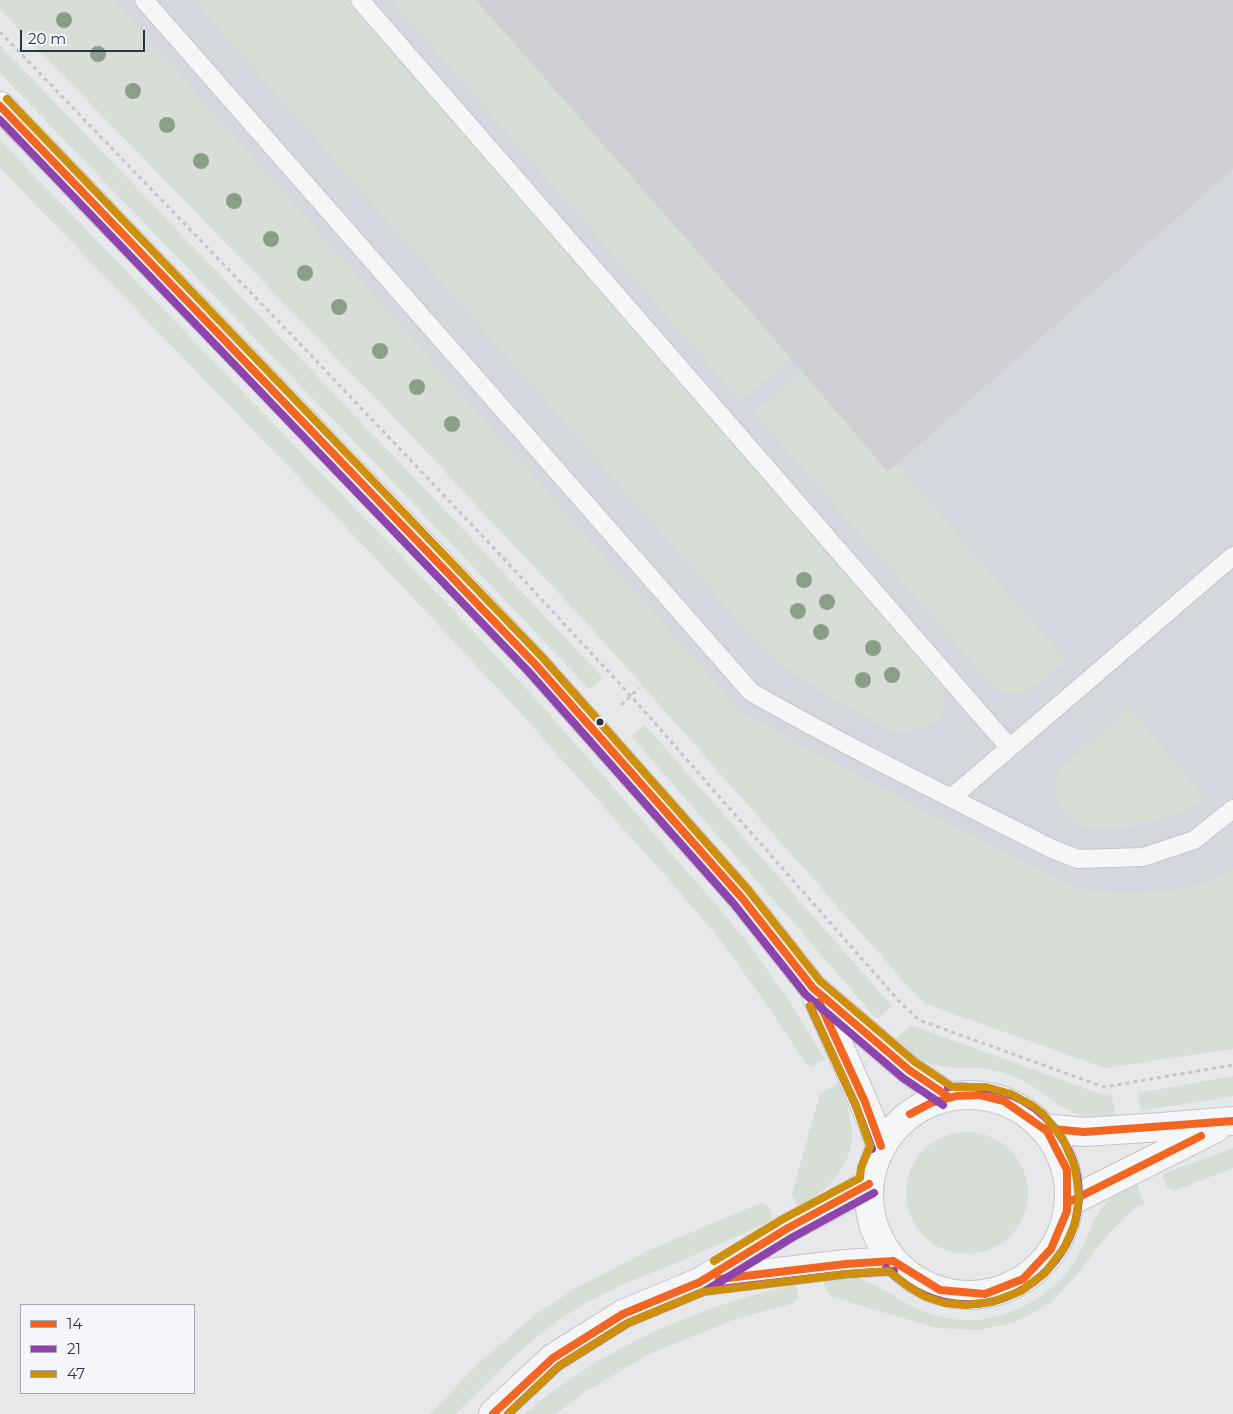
<!DOCTYPE html>
<html>
<head>
<meta charset="utf-8">
<style>
	body { margin:0 }
	#map { position:relative; width:1233px; height:1414px; overflow:hidden; background:#e6e8ea; font-family:Montserrat,sans-serif }
	canvas { display:block }
	.legend { position:absolute; left:20px; top:1304px; width:175px; height:90px; box-sizing:border-box; background:#f4f6f9; border:1px solid #a4a8b1; margin:0; padding:6px 9px; list-style:none; font-size:15px; color:#2b3445 }
	.legend li { display:flex; align-items:center; gap:10px; height:25px }
	.legend b { width:25px; border:1px solid #a4a8b1 }
	.scale { position:absolute; left:20px; top:30px; width:125px; height:22px; box-sizing:border-box; border:2px solid #2b3445; border-top:0; padding-left:6px; font-size:15px; line-height:18px; white-space:nowrap; color:#2b3445; -webkit-text-stroke:4px #f4f6f9; paint-order:stroke }
</style>
</head>
<body>
<div id="map">
<canvas width="1233" height="1414"></canvas>
<ul class="legend">
<li><b style="height:6px;background:#f26522"></b>14</li>
<li><b style="height:6px;background:#8e44ad"></b>21</li>
<li><b style="height:6px;background:#ce8f0e"></b>47</li>
</ul>
<div class="scale">20 m</div>
</div>
<script>
const context = document.querySelector('canvas').getContext('2d');
context.lineJoin = 'round';
function fillPath(path, color) { context.fillStyle = color; context.fill(path, 'evenodd'); }
function trace(path, color, width, dash) { context.strokeStyle = color; context.lineWidth = width; context.lineCap = dash ? 'butt' : 'round'; context.setLineDash(dash || []); context.stroke(path); }
const built = new Path2D(`
	M 20,0 L 1233,0 L 1233,965 L 1168,963 L 728,736 Z`);
const green = new Path2D(`
	M 0,0 L 114,0 L 741,712 L 875,785 L 1052,876 L 1079,888 L 1119,894 L 1163,892 L 1200,885 L 1233,869 L 1233,1049 L 1105,1068 L 926,1004 L 913,992 L 595,632 L 388,411 L 0,10 Z
	M 194,0 L 347,0 L 945,688 C 944,695 945,705 943,711 C 937,726 907,735 892,731 C 882,728 871,719 862,714 C 828,695 794,677 765,651 Z
	M 391,0 L 476,0 L 791,358 L 741,401 Z
	M 0,45 L 406,469 L 603,678 L 589,689 L 372,460 L 0,73 Z
	M 0,140 L 457,614 L 543,707 L 719,908 L 751,947 L 788,999 L 825,1059 L 812,1067 L 806,1064 L 768,1006 L 720,940 L 678,890 L 507,698 L 331,511 L 0,168 Z
	M 802,372 L 888,471 L 897,465 L 1067,662 L 1024,693 L 1009,694 L 994,687 L 754,413 Z
	M 1129,707 L 1205,799 C 1172,818 1081,854 1060,805 C 1055,794 1053,785 1058,773 Z
	M 645,725 L 892,1006 L 877,1019 L 631,736 Z
	M 911,1025 L 1103,1095 L 1111,1094 L 1116,1116 C 1106,1117 1095,1119 1085,1117 C 1057,1109 1038,1085 1012,1076 C 1000,1071 987,1068 974,1068 C 958,1067 940,1069 925,1062 C 913,1057 904,1048 894,1040 Z
	M 1233,1076 L 1233,1096 L 1141,1111 L 1138,1093 Z
	M 838,1083 C 845,1095 848,1106 850,1119 C 851,1126 853,1135 852,1142 C 847,1172 822,1194 798,1209 L 792,1193 L 820,1094 Z
	M906 1193a61 61 0 1 1 122 0a61 61 0 1 1-122 0Z
	M 1233,1148 L 1233,1168 L 1174,1191 L 1167,1187 L 1162,1174 Z
	M 1137,1184 L 1144,1203 L 1136,1207 L 1111,1231 L 1072,1280 L 1053,1301 L 1042,1308 L 1013,1323 L 978,1330 L 937,1328 L 832,1297 L 825,1288 L 822,1278 C 831,1278 840,1276 849,1276 C 866,1278 883,1289 897,1298 C 921,1313 948,1322 977,1320 C 1013,1317 1053,1294 1073,1264 C 1098,1226 1087,1205 1137,1184 Z
	M 761,1203 L 768,1206 L 774,1219 C 744,1233 714,1247 683,1260 C 636,1279 593,1295 551,1326 C 516,1352 486,1384 455,1414 L 430,1414 L 480,1362 L 536,1314 L 579,1286 L 654,1248 Z
	M 796,1285 L 799,1298 L 794,1303 L 735,1319 L 649,1354 L 582,1394 L 555,1414 L 524,1414 C 603,1348 696,1306 796,1285 Z`);
const building = new Path2D(`
	M 476,0 L 1233,0 L 1233,169 L 888,472 L 791,358 Z`);
const path = new Path2D(`
	M 0,32 L 307,351 L 491,545 L 631,696 L 898,1000 L 919,1020 L 1104,1087 L 1233,1065
	M 621,705 L 639,688`);
const lane = new Path2D(`
	M 144,0 L 751,692 C 849,748 951,798 1052,849 L 1078,859 L 1143,857 L 1194,840 L 1233,809
	M 360,0 L 1009,747
	M 951,798 L 1233,556`);
const street = new Path2D(`
	M 0,106 L 451,575 L 535,664 L 742,898 L 813,988 L 909,1070 L 949,1097
	M 815,992 C 837,1044 862,1094 881,1146
	M869 1195a100 100 0 1 1 200 0a100 100 0 1 1-200 0Z
	M 1043,1128 L 1084,1132 L 1161,1127 L 1233,1121
	M 1069,1202 L 1216,1128
	M 710,1280 L 846,1264 L 893,1261
	M 493,1414 L 553,1358 L 623,1314 L 700,1282 L 788,1228 L 834,1204 L 869,1184`);
const bus1 = new Path2D(`
	M 0,106 L 535,664 L 742,898 L 813,988 L 909,1070 L 949,1097
	M 819,1002 L 865,1102 L 881,1146
	M 1043,1128 L 1084,1132 L 1233,1121
	M 1069,1202 L 1201,1136
	M 893,1261 L 940,1290 L 985,1294 L 1023,1279 L 1051,1249 L 1067,1211 L 1067,1170 L 1047,1131 L 1004,1101 L 980,1095 L 956,1096 L 931,1103 L 910,1114
	M 719,1279 L 846,1264 L 893,1261
	M 493,1414 L 553,1358 L 623,1314 L 700,1282 L 788,1228 L 869,1184`);
const bus2 = new Path2D(`
	M 0,120 L 528,671 L 734,904 L 806,995 L 903,1078 L 943,1105
	M 810,1006 L 856,1106 L 872,1149
	M 886,1268 C 991,1371 1139,1233 1053,1126 C 1026,1093 989,1084 948,1087
	M 720,1289 L 847,1274 L 894,1271
	M 508,1414 L 559,1366 L 628,1323 L 705,1291 L 793,1237 L 874,1193`);
const bus3 = new Path2D(`
	M 7,99 L 542,657 L 749,891 L 820,981 L 915,1062 L 952,1087 L 986,1087 L 1011,1094 L 1033,1106 L 1043,1114 L 1063,1139 L 1075,1167 L 1079,1197 L 1075,1224 L 1064,1248 L 1045,1273 L 1021,1291 L 992,1302 L 965,1305 L 945,1303 L 926,1297 L 909,1287 L 889,1271 L 847,1274 L 703,1292 L 628,1323 L 559,1366 L 508,1414
	M 714,1261 L 783,1219 L 860,1178 L 861,1168 L 870,1146 L 856,1106 L 810,1006`);
const trees = [
	[64,20],
	[98,54],
	[133,91],
	[167,125],
	[201,161],
	[234,201],
	[271,239],
	[305,273],
	[339,307],
	[380,351],
	[417,387],
	[452,424],
	[804,580],
	[827,602],
	[798,611],
	[821,632],
	[873,648],
	[892,675],
	[863,680]
];
const markers = [
	[600,722,4.5,"#2b3445"]
];
fillPath(built, '#d4d7dd');
fillPath(green, '#d6ded6');
fillPath(building, '#ced0d3');
trace(lane, '#c4c6c8', 20);
trace(street, '#c4c6c8', 30);
trace(path, '#c5c6ca', 3, [4, 4]);
trace(lane, '#f5f6f7', 18);
trace(street, '#f5f6f7', 28);
trace(bus1, '#f26522', 8);
trace(bus2, '#8e44ad', 8);
trace(bus3, '#ce8f0e', 8);
context.fillStyle = '#8a9e88';
for (const [x, y] of trees) { context.beginPath(); context.arc(x, y, 8, 0, 2 * Math.PI); context.fill(); }
for (const [x, y, r, color] of markers) { const dot = new Path2D(); dot.arc(x, y, r, 0, 2 * Math.PI); context.fillStyle = color; context.fill(dot); trace(dot, '#f4f6f9', 2); }
</script>
</body>
</html>
